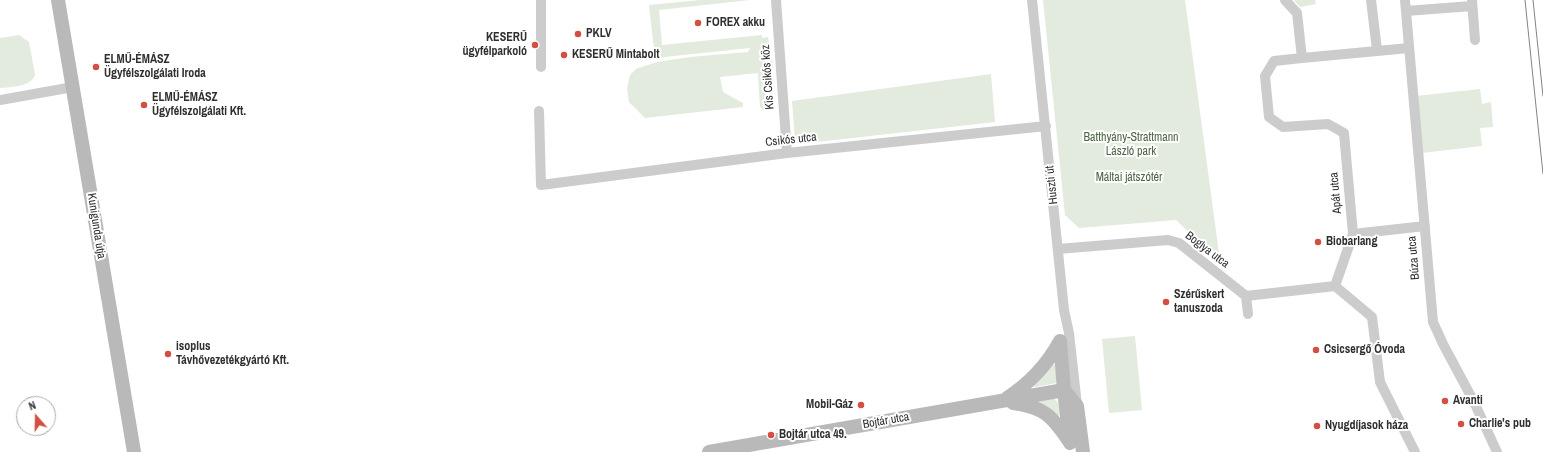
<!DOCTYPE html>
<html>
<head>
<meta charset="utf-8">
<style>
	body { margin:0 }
	#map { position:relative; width:1543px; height:452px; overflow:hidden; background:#fff; font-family:"Archivo Narrow",sans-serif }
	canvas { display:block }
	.north { position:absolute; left:16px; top:396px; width:40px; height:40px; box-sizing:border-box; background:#fff; border:1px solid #acacac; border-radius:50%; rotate:340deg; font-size:11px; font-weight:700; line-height:16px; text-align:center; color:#2f2f2f }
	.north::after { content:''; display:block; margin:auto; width:14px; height:18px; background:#d34f43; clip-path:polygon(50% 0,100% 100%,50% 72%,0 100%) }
</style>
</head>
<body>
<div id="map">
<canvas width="1543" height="452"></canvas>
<div class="north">N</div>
</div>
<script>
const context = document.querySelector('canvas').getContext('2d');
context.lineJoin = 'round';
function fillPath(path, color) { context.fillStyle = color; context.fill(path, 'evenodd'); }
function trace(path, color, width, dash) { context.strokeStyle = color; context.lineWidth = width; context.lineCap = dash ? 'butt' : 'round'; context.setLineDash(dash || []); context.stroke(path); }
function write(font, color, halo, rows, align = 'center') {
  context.font = font + ' "Archivo Narrow",sans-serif'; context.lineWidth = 4; context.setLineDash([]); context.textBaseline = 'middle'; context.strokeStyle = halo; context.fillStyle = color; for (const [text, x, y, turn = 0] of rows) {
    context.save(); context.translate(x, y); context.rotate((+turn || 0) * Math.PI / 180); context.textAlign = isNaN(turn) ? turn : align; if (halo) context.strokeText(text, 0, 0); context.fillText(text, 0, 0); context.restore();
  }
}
const green = new Path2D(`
	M 700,0 L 750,0 L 659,10 L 662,45 L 762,35 L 762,38 L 768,37 L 773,64 L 771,76 L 774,107 L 764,111 L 760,107 L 758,73 L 720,77 L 723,92 L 743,103 L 743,107 L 645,118 L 629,102 L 627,88 L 630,75 L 636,69 L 657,62 L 690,57 L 748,52 L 750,48 L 655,58 L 649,5 Z
	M 1043,0 L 1185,0 L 1220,261 L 1176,220 L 1079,228 L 1065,215 Z
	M 1294,0 L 1315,0 L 1316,4 L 1300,7 Z
	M 19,35 L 29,42 L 35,75 C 31,87 10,87 0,88 L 0,38 Z
	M 991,74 L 995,122 L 799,144 L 795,141 L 792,101 Z
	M 1480,89 L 1482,104 L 1491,102 L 1493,127 L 1480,128 L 1482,146 L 1422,153 L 1416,96 Z
	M 1135,336 L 1142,410 L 1109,413 L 1102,339 Z
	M 1053,363 L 1055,365 L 1057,383 L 1035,387 L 1033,386 Z
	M 1053,398 C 1060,402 1059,408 1060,415 L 1056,417 L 1037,401 Z`);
const street = new Path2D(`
	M 776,0 L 787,153
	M 1032,0 L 1064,310 L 1069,333 L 1077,405
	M 1285,0 L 1297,13 L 1302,58 L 1274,61 L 1265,76 L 1269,117 L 1283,127 L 1328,124 L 1344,133 L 1353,234 L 1335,286
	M 1371,0 L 1377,50
	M 1405,0 L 1433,322 L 1443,344 L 1474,402 L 1497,452
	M 1472,0 L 1475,40
	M 1406,11 L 1472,6
	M 1302,58 L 1409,48
	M 541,67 L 541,0
	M 0,100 L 73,87
	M 539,111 L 541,185 L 787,153 L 1046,126
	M 1353,234 L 1425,226
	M 1058,249 L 1168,240 L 1179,243 L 1246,296 L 1335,286
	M 1335,286 L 1372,317 L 1380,382 L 1415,452
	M 1246,296 L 1248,314`);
const secondary = new Path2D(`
	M 58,0 L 134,452
	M 1060,341 L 1064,390 L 1070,443
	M 1064,390 L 1077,406 L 1083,452
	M 1007,398 C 1030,383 1047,365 1060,341
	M 1013,403 C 1044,407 1052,416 1069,441
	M 709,452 L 1064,390`);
const tram = new Path2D(`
	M 1525,0 L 1543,174
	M 1533,0 L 1543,96`);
const markers = [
	[698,23,4,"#d34f43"],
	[578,34,4,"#d34f43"],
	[535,45,4,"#d34f43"],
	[564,55,4,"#d34f43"],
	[96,67,4,"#d34f43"],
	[144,105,4,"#d34f43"],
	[1318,242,4,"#d34f43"],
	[1166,302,4,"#d34f43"],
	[1316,350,4,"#d34f43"],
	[168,354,4,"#d34f43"],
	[1445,401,4,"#d34f43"],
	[861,405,4,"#d34f43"],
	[1461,424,4,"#d34f43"],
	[1317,426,4,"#d34f43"],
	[771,435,4,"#d34f43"]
];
const poiNames = [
	["FOREX akku",706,23],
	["PKLV",586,34],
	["KESERŰ",527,38,"right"],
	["ügyfélparkoló",527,52,"right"],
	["KESERŰ Mintabolt",572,55],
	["ELMŰ-ÉMÁSZ",104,60],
	["Ügyfélszolgálati Iroda",104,74],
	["ELMŰ-ÉMÁSZ",152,98],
	["Ügyfélszolgálati Kft.",152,112],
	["Biobarlang",1326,242],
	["Szérűskert",1174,295],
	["tanuszoda",1174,309],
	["isoplus",176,347],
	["Távhővezetékgyártó Kft.",176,361],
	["Csicsergő Óvoda",1324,350],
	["Avanti",1453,401],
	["Mobil-Gáz",853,405,"right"],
	["Charlie's pub",1469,424],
	["Nyugdíjasok háza",1325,426],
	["Bojtár utca 49.",779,435]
];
const streetNames = [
	["Kis Csikós köz",768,77,-94],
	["Csikós utca",791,140,-6],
	["Huszti út",1052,185,-96],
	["Apát utca",1336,193,-95],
	["Kunigunda útja",96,226,81],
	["Boglya utca",1207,250,37],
	["Búza utca",1414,258,-95],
	["Bojtár utca",886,421,-10]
];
const parkNames = [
	["Batthyány-Strattmann",1131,138],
	["László park",1131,152],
	["Máltai játszótér",1129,178]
];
fillPath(green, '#e3eade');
trace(street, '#ccc', 10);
trace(secondary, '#b9b9b9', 14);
trace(tram, '#848484', 1);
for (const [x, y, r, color] of markers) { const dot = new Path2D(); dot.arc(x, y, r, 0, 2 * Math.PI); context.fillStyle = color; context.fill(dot); trace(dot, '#fff', 1.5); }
write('bold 12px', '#2f2f2f', '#fff', poiNames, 'left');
write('12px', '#2f2f2f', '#fff', streetNames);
write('12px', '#4c6641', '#fff', parkNames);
</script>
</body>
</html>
